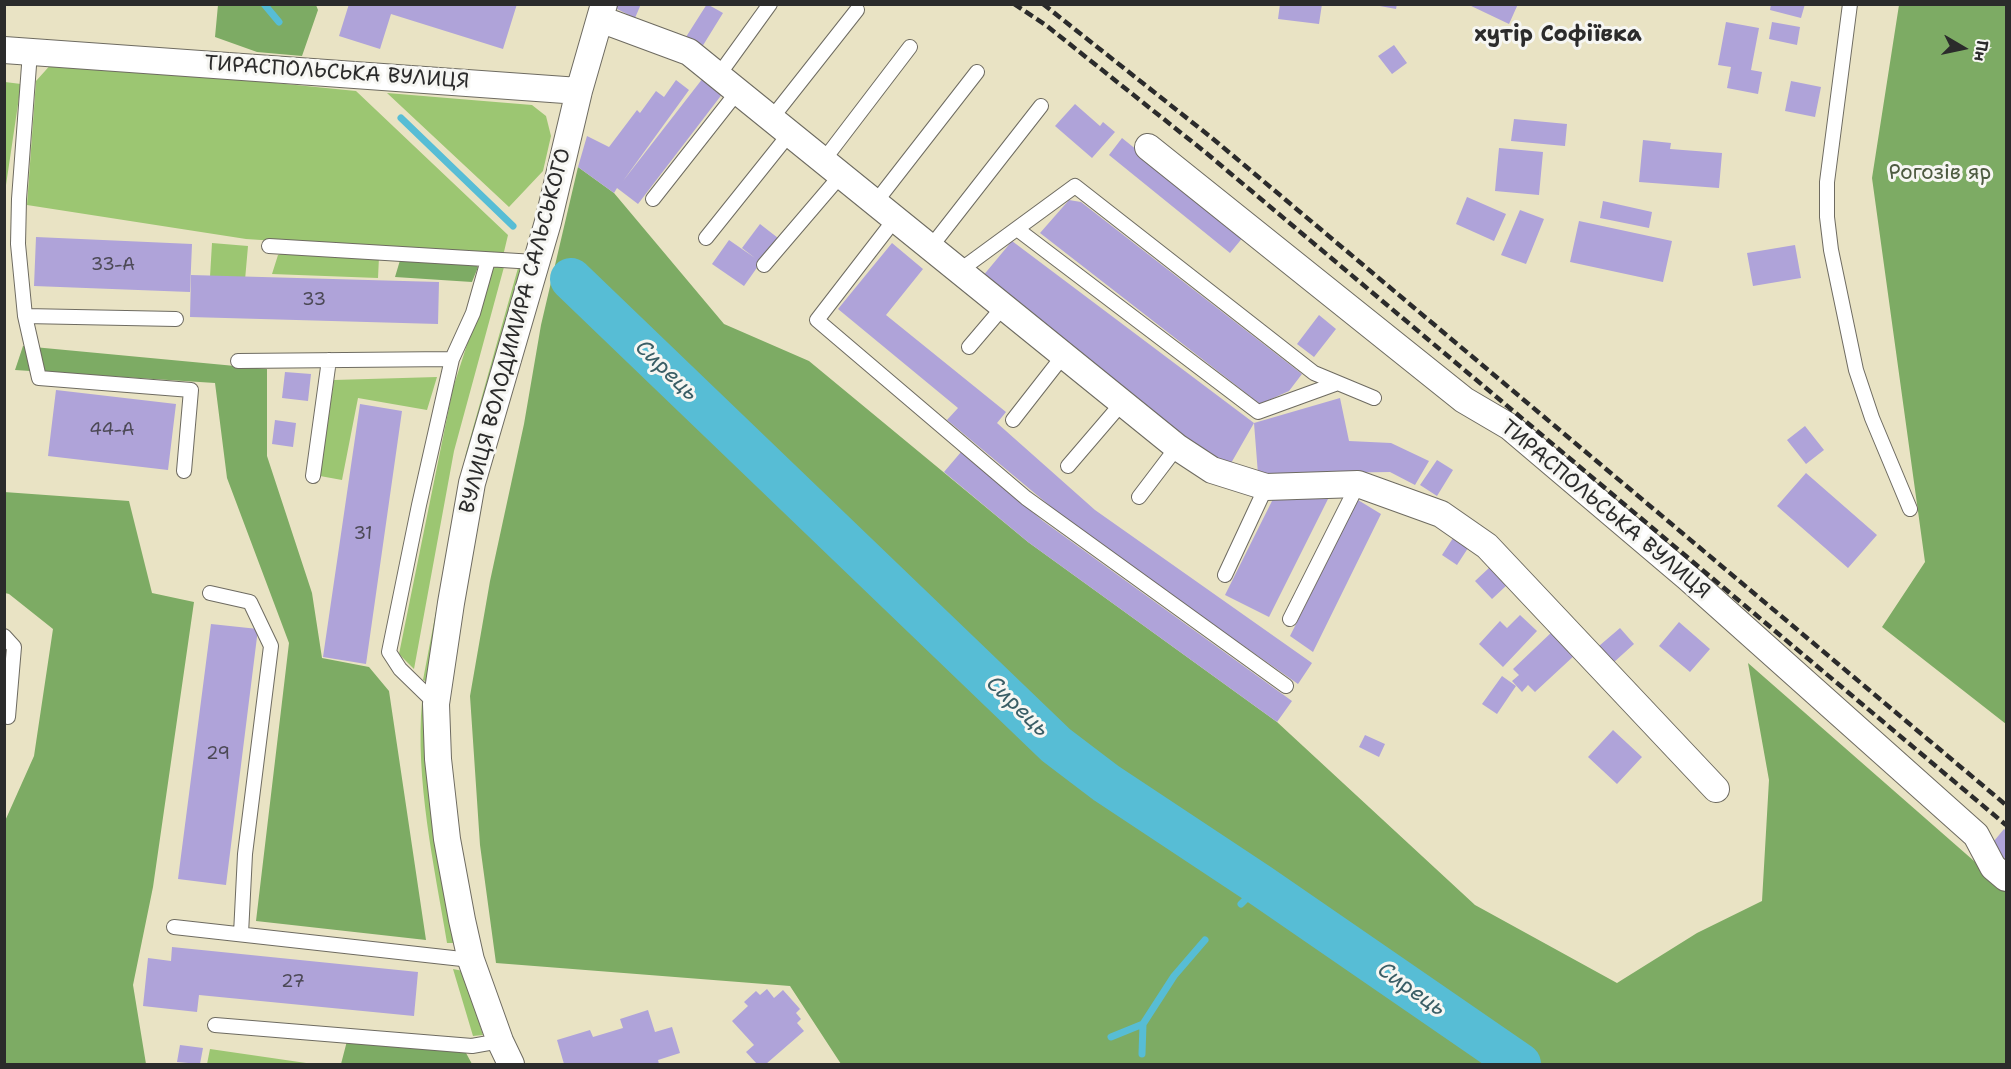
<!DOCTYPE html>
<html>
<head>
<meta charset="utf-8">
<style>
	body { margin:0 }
	#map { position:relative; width:2011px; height:1069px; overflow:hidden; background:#e9e3c4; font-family:"Shantell Sans",sans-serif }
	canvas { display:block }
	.frame { position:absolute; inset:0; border:6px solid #2b2b2b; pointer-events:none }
	.north { position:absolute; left:1933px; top:18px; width:60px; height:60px; -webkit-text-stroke:4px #f6f6f2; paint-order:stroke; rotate:99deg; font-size:16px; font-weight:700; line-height:24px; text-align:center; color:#2b2b2b }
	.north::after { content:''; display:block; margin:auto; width:21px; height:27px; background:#2b2b2b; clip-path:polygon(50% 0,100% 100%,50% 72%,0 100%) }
</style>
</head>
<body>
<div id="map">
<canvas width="2011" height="1069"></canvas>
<div class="frame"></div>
<div class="north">Пн</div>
</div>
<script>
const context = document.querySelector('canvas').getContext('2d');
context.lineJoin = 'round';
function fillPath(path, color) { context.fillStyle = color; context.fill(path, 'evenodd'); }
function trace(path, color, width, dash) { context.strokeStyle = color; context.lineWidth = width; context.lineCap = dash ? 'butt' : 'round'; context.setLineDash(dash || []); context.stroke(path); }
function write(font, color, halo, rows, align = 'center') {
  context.font = font + ' "Shantell Sans",sans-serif'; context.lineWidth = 6; context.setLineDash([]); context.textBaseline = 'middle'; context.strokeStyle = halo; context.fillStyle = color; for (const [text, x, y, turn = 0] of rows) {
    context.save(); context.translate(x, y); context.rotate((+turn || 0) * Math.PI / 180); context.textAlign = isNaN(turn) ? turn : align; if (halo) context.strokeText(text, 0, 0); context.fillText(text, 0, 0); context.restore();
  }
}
const green = new Path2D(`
	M 54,61 L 356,91 L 508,235 L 503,256 L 246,239 L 27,205 L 36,81 Z
	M 5,82 L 21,84 L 6,185 L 4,184 Z
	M 387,93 L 532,105 L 546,116 L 551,136 L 543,171 L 509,207 Z
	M 212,243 L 248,246 L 245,280 L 210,277 Z
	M 290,251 L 379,257 L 378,278 L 272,274 L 278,255 Z
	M 492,267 L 504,267 L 454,451 L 414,669 L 399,654 L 453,388 Z
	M 518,268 L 524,268 L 430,683 L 423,680 L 466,453 Z
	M 437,377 L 427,410 L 358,398 L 342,480 L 320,476 L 334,380 Z
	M 422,701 L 428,706 L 434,820 L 454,943 L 447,943 C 434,865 415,780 422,701 Z
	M 453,969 L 463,971 L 483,1035 L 473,1036 Z
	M 210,1049 L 313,1064 L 207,1064 Z`);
const forest = new Path2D(`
	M 218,5 L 316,5 L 318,10 L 302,56 L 257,52 L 215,37 Z
	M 1899,5 L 2006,5 L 2006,724 L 1882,627 L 1925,562 L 1872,178 Z
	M 578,167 L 614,193 L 724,324 L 809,361 L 1028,542 L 1277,722 L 1475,905 L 1617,983 L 1697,933 L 1762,901 L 1769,780 L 1748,663 L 2006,889 L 2006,1064 L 841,1064 L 790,986 L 496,963 L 480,845 L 470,696 L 490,581 L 524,424 L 541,325 Z
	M 401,257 L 467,258 L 478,267 L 472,282 L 395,277 Z
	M 23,346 L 267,369 L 267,456 L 312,593 L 322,658 L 369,667 L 389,691 L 426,940 L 256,921 L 289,643 L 227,478 L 215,383 L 15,370 Z
	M 4,492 L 129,501 L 152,593 L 194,602 L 153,887 L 133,985 L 146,1064 L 5,1064 L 5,821 L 34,756 L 53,629 L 9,594 L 5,593 Z
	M 347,1041 L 466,1053 L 472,1064 L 341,1064 Z`);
const stream = new Path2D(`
	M 264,4 L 279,22
	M 401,118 L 513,226
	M 1241,904 L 1260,885
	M 1111,1037 L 1143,1024
	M 1142,1054 L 1143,1024 L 1174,976 L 1205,940`);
const river = new Path2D(`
	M 571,279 L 1056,745 L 1106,783 L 1260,885 L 1520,1064`);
const building = new Path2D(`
	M 349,4 L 517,4 L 503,49 L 391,14 L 380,49 L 339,36 Z
	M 617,4 L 641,4 L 635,18 L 615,8 Z
	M 707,4 L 723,13 L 702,47 L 686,37 Z
	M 1280,4 L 1322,4 L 1319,24 L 1278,19 Z
	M 1369,4 L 1397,4 L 1396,9 Z
	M 1467,4 L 1518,4 L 1509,24 Z
	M 1771,4 L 1805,4 L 1801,18 L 1770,10 Z
	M 1726,22 L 1759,28 L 1751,70 L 1762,72 L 1758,94 L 1727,88 L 1731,67 L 1718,65 Z
	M 1772,22 L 1800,27 L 1797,45 L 1769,39 Z
	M 1394,45 L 1407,63 L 1392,74 L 1378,56 Z
	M 703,78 L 723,93 L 638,204 L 617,188 L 614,193 L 578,167 L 587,136 L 609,147 L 637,110 L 640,113 L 656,91 L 664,97 L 676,80 L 689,90 L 623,181 Z
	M 1791,81 L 1821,87 L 1815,117 L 1785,111 Z
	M 1075,104 L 1100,126 L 1103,122 L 1115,132 L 1092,158 L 1055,126 Z
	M 1514,119 L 1567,124 L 1565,146 L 1511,141 Z
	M 1122,138 L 1244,236 L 1230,253 L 1109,155 Z
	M 1643,140 L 1671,143 L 1670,149 L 1722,153 L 1719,188 L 1639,182 Z
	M 1499,148 L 1543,152 L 1539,195 L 1495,191 Z
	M 1467,197 L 1506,214 L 1494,241 L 1456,224 Z
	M 1069,200 L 1081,202 L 1302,374 L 1289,391 L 1260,404 L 1040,233 Z
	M 1603,201 L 1652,212 L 1649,228 L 1600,218 Z
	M 1520,210 L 1544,219 L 1526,264 L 1501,255 Z
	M 1579,221 L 1672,241 L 1663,282 L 1570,262 Z
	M 760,224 L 778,238 L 744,286 L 712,264 L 729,240 L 755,258 L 742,248 Z
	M 36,237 L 192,244 L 190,292 L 34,286 Z
	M 1012,241 L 1254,423 L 1230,465 L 1188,442 L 982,277 Z
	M 892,243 L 923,269 L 886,315 L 1006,412 L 997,423 L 1095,510 L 1312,663 L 1298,684 L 1080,531 L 947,420 L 958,408 L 838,309 Z
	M 1795,245 L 1801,278 L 1753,286 L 1747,253 Z
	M 191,275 L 439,282 L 438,324 L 190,317 Z
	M 1319,315 L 1336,329 L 1314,357 L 1297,344 Z
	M 285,372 L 311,374 L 308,401 L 282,398 Z
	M 56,390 L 176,404 L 168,470 L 48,456 Z
	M 1340,398 L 1349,441 L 1391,443 L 1429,461 L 1415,485 L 1390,472 L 1258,474 L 1254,423 Z
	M 360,404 L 402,411 L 366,664 L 323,657 Z
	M 275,420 L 296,423 L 293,447 L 272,444 Z
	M 1805,426 L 1824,450 L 1806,464 L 1787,440 Z
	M 961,452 L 1043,521 L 1292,701 L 1277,722 L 1028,542 L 944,472 Z
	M 1437,460 L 1453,470 L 1437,496 L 1420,485 Z
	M 1806,473 L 1877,535 L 1848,568 L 1777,506 Z
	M 1331,493 L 1269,617 L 1225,595 L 1275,495 Z
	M 1358,500 L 1381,514 L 1313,652 L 1290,636 Z
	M 1455,535 L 1470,545 L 1457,565 L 1442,555 Z
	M 1490,567 L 1507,585 L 1492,599 L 1475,581 Z
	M 1520,615 L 1537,631 L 1503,667 L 1479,644 L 1500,621 L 1507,628 Z
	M 1679,622 L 1710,649 L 1690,672 L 1659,646 Z
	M 211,624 L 258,629 L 226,885 L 178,879 Z
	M 1620,628 L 1634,644 L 1613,663 L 1599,646 Z
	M 1554,630 L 1576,654 L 1535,692 L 1528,685 L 1522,692 L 1512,681 L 1519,675 L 1513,669 Z
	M 1502,676 L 1516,686 L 1497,714 L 1482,704 Z
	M 1613,730 L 1642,757 L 1617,784 L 1588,757 Z
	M 1365,735 L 1385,744 L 1379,757 L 1359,747 Z
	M 2004,829 L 2006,831 L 2006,862 L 1989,847 Z
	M 172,947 L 418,972 L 414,1016 L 199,995 L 197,1012 L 143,1006 L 148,958 L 171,961 Z
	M 767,989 L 774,998 L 783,990 L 800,1009 L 796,1013 L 801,1019 L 797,1023 L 804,1031 L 766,1064 L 757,1064 L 746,1052 L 754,1045 L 732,1021 L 748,1006 L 744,1002 L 756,991 L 760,995 Z
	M 648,1010 L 655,1032 L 672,1027 L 680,1053 L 658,1060 L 659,1064 L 564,1064 L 557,1040 L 590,1030 L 593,1037 L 623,1028 L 620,1019 Z
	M 180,1045 L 203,1048 L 200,1064 L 177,1062 Z`);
const lane = new Path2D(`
	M 1850,4 L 1827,182 L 1827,217 L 1831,250 L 1856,370 L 1872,418 L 1910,509
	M 30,52 L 19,199 L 18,244 L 25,316 L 176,319
	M 718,76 L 770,4
	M 771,119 L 857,10
	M 823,161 L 910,47
	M 653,199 L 738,91
	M 875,203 L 977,72
	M 895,219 L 817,320 L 1026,498 L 1286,686
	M 1017,229 L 1258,412 L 1338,383
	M 706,238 L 790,133
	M 269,246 L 535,262
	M 930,248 L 1041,106
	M 764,265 L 841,175
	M 959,271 L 1075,186 L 1314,373 L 1374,398
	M 25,316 L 39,378 L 191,390 L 184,471
	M 969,347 L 1003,307
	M 238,361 L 452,359
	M 1013,420 L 1063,356
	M 1068,466 L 1122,403
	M 313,476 L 329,360
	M 1139,497 L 1177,447
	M 1225,575 L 1266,487
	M 210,593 L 250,602 L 271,646 L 245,854 L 241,934
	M 1290,619 L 1358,484
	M 4,636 L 14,647 L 8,717 L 4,716
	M 436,704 L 400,669 L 389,652 L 419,505 L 452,359 L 473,313 L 488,260
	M 174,927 L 471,960
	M 215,1025 L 472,1046 L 500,1041`);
const street = new Path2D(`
	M 600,19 L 689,52 L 1177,447 L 1212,470 L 1266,487 L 1358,484 L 1441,514 L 1487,546 L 1716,789
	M 4,50 L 579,91
	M 1148,147 L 1464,400 L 1510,427 L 1687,577 L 1976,835 L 1993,867 L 2006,878
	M 511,1064 L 500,1041 L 471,960 L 462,920 L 447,839 L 438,759 L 436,704 L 451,603 L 472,483 L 548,222 L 579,91 L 604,4`);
const rail = new Path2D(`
	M 1014,4 L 1047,26 L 1205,152 L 2006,825
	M 1043,4 L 1212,138 L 2006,805`);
const numberNames = [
	["33-А",113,265],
	["33",314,300],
	["44-А",112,430],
	["31",363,534],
	["29",218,754],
	["27",293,982]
];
const streetNames = [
	["ТИРАСПОЛЬСЬКА ВУЛИЦЯ",337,73,4],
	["ВУЛИЦЯ ВОЛОДИМИРА САЛЬСЬКОГО",516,331,-75],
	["ТИРАСПОЛЬСЬКА ВУЛИЦЯ",1605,510,40]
];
const parkNames = [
	["Рогозів яр",1940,174]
];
const neighbourhoodNames = [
	["хутір Софіївка",1558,35]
];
const waterNames = [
	["Сирець",666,371,44],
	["Сирець",1017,707,44],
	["Сирець",1411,990,35]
];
fillPath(green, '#9cc672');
fillPath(forest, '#7dab64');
trace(stream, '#57bdd5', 7);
trace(river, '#57bdd5', 42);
fillPath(building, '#afa3d9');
trace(lane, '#6e6b61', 16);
trace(street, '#6e6b61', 28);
trace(lane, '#fff', 14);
trace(street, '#fff', 26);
trace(rail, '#2b2b2b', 4.5, [9, 4.5]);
write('18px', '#4c4956', null, numberNames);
write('21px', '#2b2b2b', '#f6f6f2', streetNames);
write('21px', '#4d5a40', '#f6f6f2', parkNames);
write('bold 22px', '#2b2b2b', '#f6f6f2', neighbourhoodNames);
write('italic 22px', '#3a5e66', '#f6f6f2', waterNames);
</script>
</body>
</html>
